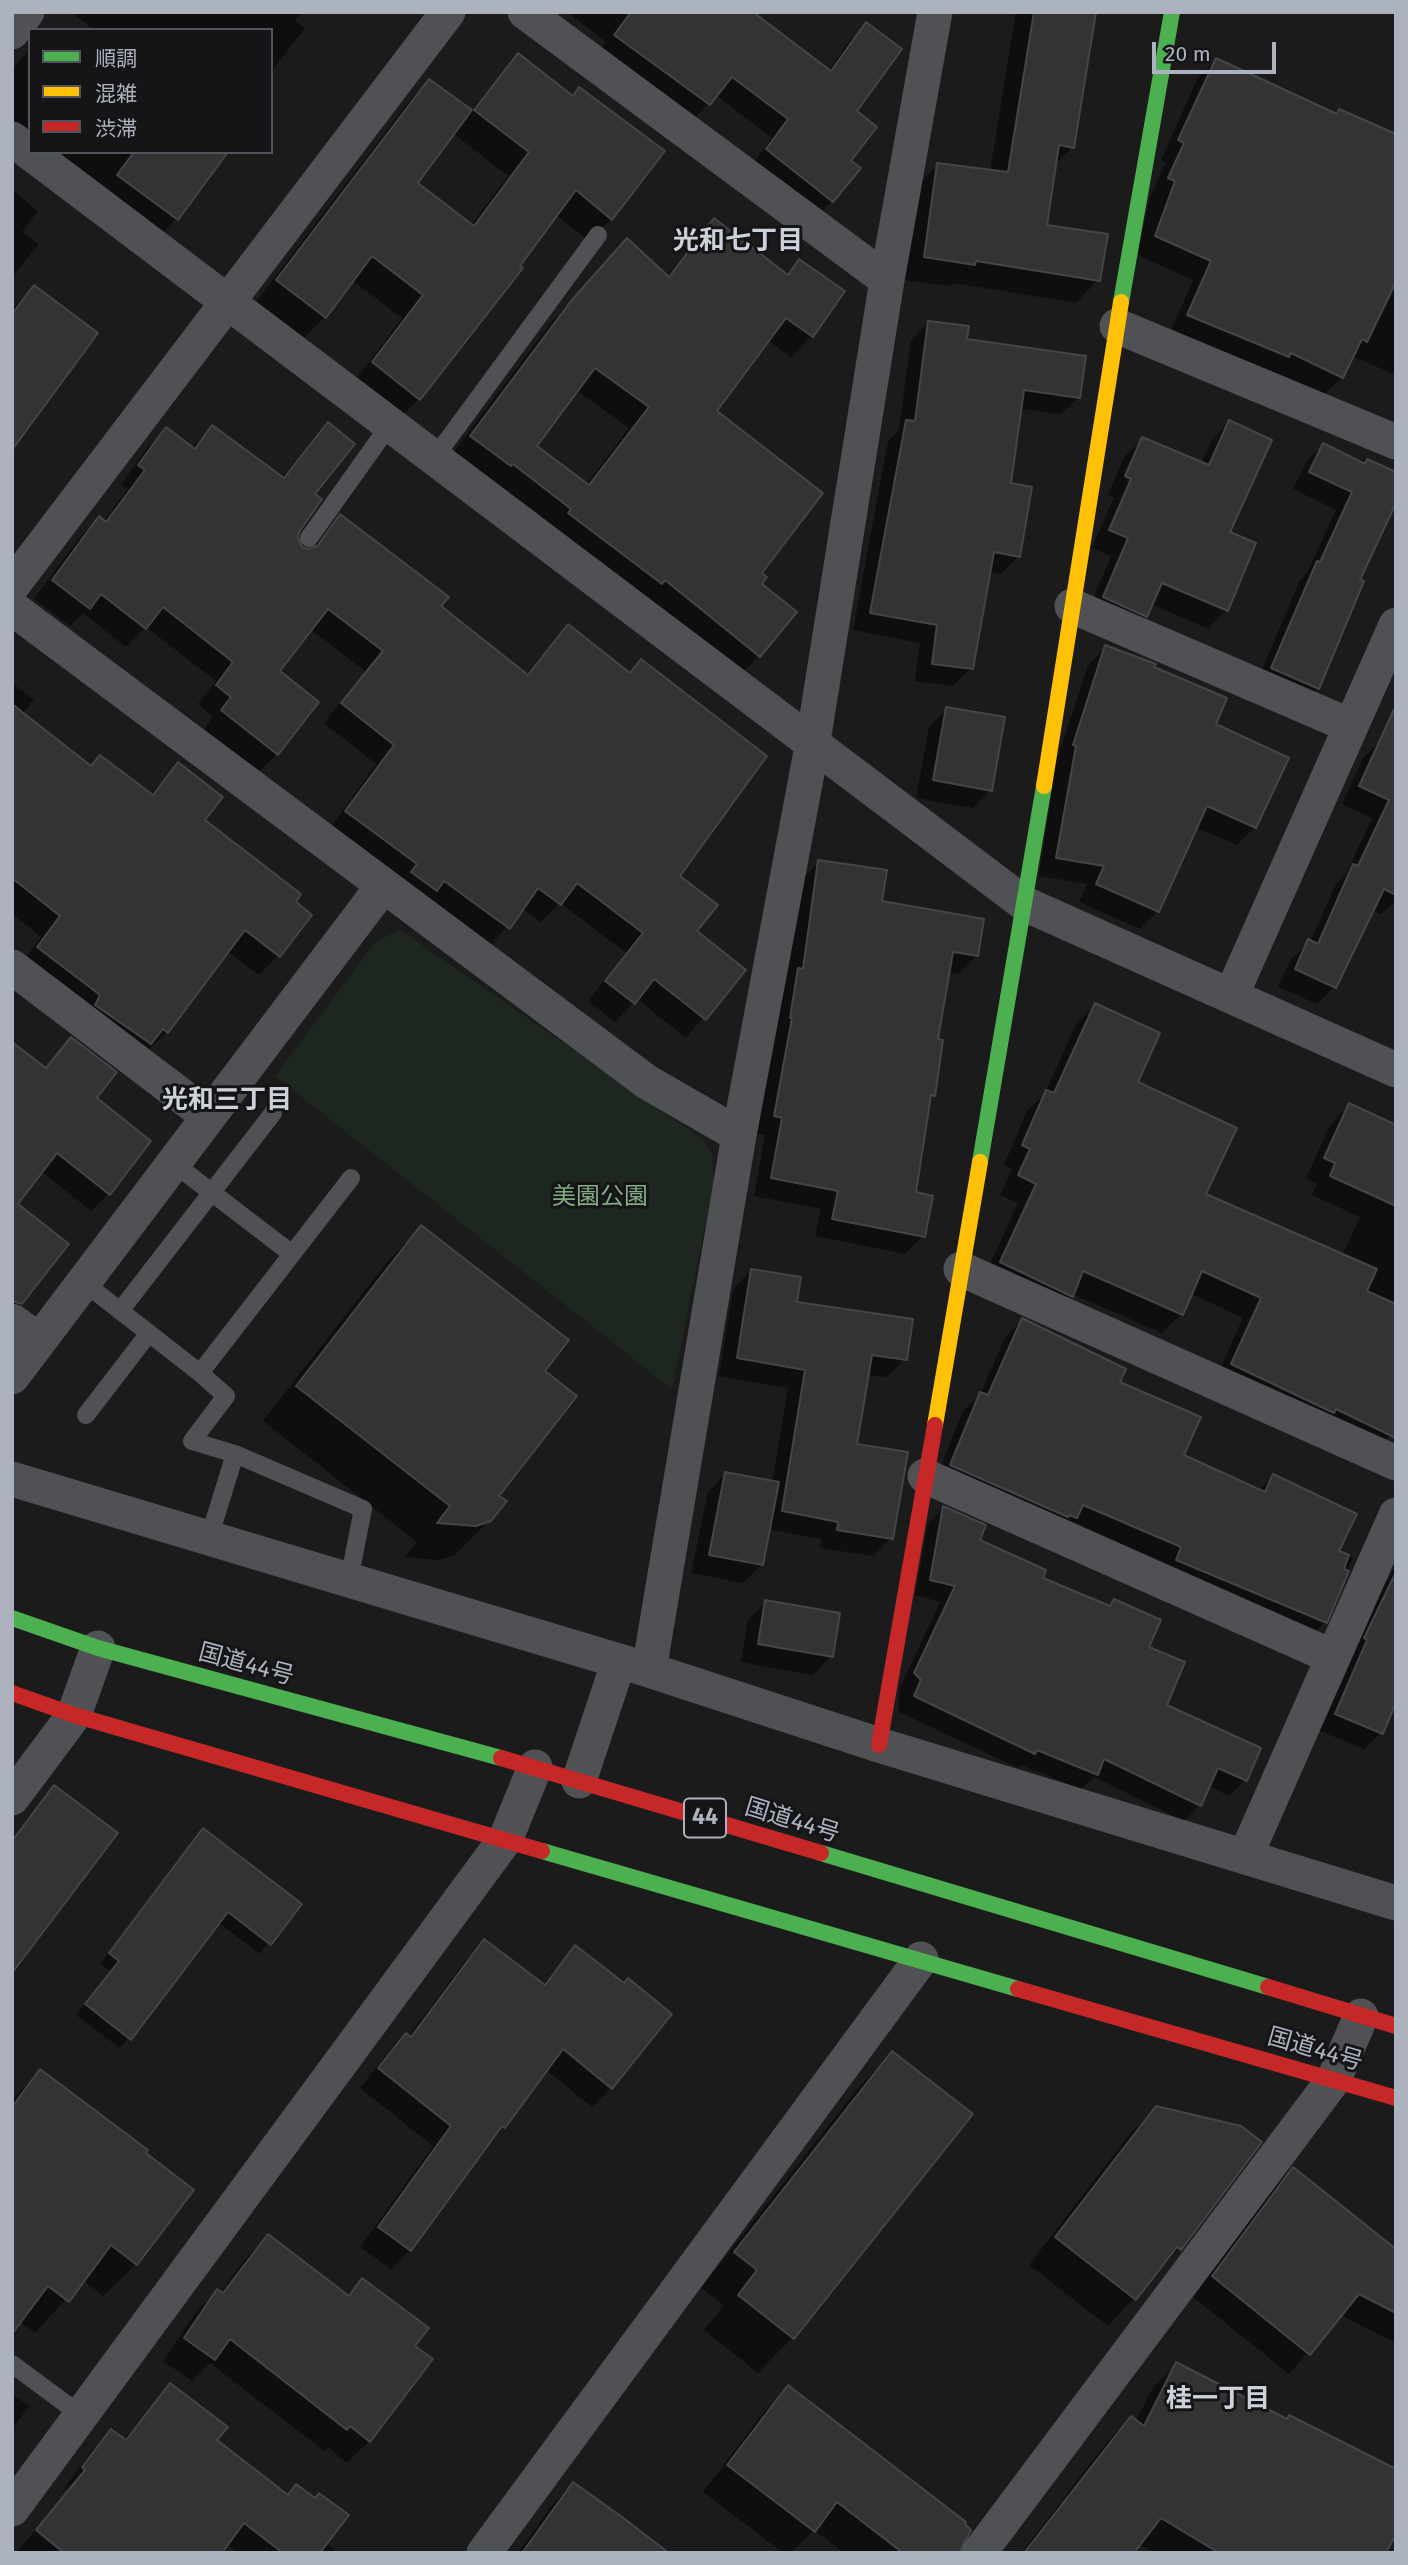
<!DOCTYPE html>
<html>
<head>
<meta charset="utf-8">
<style>
	body { margin:0 }
	#map { position:relative; width:1408px; height:2565px; overflow:hidden; background:#1b1b1c; font-family:"Fira Sans","Noto Sans JP",sans-serif }
	canvas { display:block }
	.frame { position:absolute; inset:0; border:14px solid #acb2be; pointer-events:none }
	.legend { position:absolute; left:28px; top:28px; width:245px; height:126px; box-sizing:border-box; background:#151518; border:2px solid #51545a; margin:0; padding:9px 12px; list-style:none; font-size:21px; color:#acb2be }
	.legend li { display:flex; align-items:center; gap:14px; height:35px }
	.legend b { width:35px; border:2px solid #51545a }
	.scale { position:absolute; left:1152px; top:42px; width:124px; height:32px; box-sizing:border-box; border:4px solid #acb2be; border-top:0; padding-left:9px; font-size:21px; line-height:24px; white-space:nowrap; color:#acb2be; -webkit-text-stroke:5px #151518; paint-order:stroke }
</style>
</head>
<body>
<div id="map">
<canvas width="1408" height="2565"></canvas>
<div class="frame"></div>
<ul class="legend">
<li><b style="height:9px;background:#4caf50"></b>順調</li>
<li><b style="height:9px;background:#ffc107"></b>混雑</li>
<li><b style="height:9px;background:#c62828"></b>渋滞</li>
</ul>
<div class="scale">20 m</div>
</div>
<script>
const context = document.querySelector('canvas').getContext('2d');
context.lineJoin = 'round';
function fillPath(path, color) { context.fillStyle = color; context.fill(path, 'evenodd'); }
function trace(path, color, width, dash) { context.strokeStyle = color; context.lineWidth = width; context.lineCap = dash ? 'butt' : 'round'; context.setLineDash(dash || []); context.stroke(path); }
function write(font, color, halo, rows, align = 'center') {
  context.font = font + ' "Fira Sans","Noto Sans JP",sans-serif'; context.lineWidth = 6; context.setLineDash([]); context.textBaseline = 'middle'; context.strokeStyle = halo; context.fillStyle = color; for (const [text, x, y, turn = 0] of rows) {
    context.save(); context.translate(x, y); context.rotate((+turn || 0) * Math.PI / 180); context.textAlign = isNaN(turn) ? turn : align; if (halo) context.strokeText(text, 0, 0); context.fillText(text, 0, 0); context.restore();
  }
}
const green = new Path2D(`
	M 400,930 L 700,1137 L 712,1153 L 714,1181 L 672,1389 L 275,1076 L 376,941 Z`);
const shadow = new Path2D(`
	M 71,12 L 301,12 L 295,21 L 305,28 L 271,72 L 271,30 L 94,30 Z
	M 567,12 L 739,12 L 828,71 L 849,42 L 866,25 L 849,161 L 832,201 L 815,218 L 750,167 L 772,138 L 716,95 L 692,121 L 598,53 L 606,42 Z
	M 1016,12 L 1094,12 L 1073,147 L 1054,165 L 1046,226 L 1098,280 L 1076,303 L 954,283 L 951,286 L 903,280 L 915,187 L 938,165 L 990,172 Z
	M 30,50 L 30,133 L 12,120 L 12,69 Z
	M 519,55 L 572,97 L 579,89 L 611,219 L 589,241 L 556,215 L 419,399 L 396,421 L 351,386 L 402,318 L 352,280 L 325,317 L 303,339 L 255,303 L 407,104 L 430,81 L 470,111 ZM 453,133 L 508,176 L 471,225 L 416,183 Z
	M 1216,60 L 1335,115 L 1339,111 L 1396,136 L 1396,375 L 1352,356 L 1342,377 L 1323,396 L 1169,335 L 1193,280 L 1137,255 L 1150,197 L 1166,162 L 1161,160 L 1197,79 Z
	M 57,152 L 223,152 L 225,154 L 176,219 L 159,237 L 101,193 L 106,187 Z
	M 12,190 L 38,211 L 22,232 L 39,244 L 12,277 Z
	M 714,221 L 786,275 L 799,261 L 811,336 L 791,357 L 767,340 L 714,411 L 759,584 L 759,656 L 738,677 L 450,457 L 550,324 L 606,262 L 666,277 ZM 576,390 L 629,428 L 586,485 L 535,446 Z
	M 34,287 L 12,448 L 12,309 Z
	M 928,323 L 1079,397 L 1061,414 L 1019,409 L 1009,485 L 1019,556 L 1001,574 L 988,571 L 971,668 L 953,686 L 915,681 L 920,643 L 853,630 L 888,441 L 899,430 L 911,340 Z
	M 1229,422 L 1228,533 L 1254,544 L 1226,610 L 1208,629 L 1151,604 L 1146,616 L 1128,634 L 1086,616 L 1111,556 L 1092,548 L 1114,497 L 1108,495 L 1124,457 L 1143,439 L 1201,464 L 1211,441 Z
	M 328,424 L 313,494 L 296,538 L 301,548 L 311,550 L 341,516 L 439,606 L 526,675 L 568,627 L 628,674 L 641,661 L 677,876 L 695,932 L 743,970 L 686,1038 L 637,999 L 615,1022 L 588,1001 L 626,953 L 560,903 L 541,922 L 522,908 L 490,946 L 328,831 L 376,764 L 324,723 L 365,671 L 310,629 L 277,672 L 277,754 L 258,772 L 204,730 L 213,717 L 198,704 L 216,681 L 146,627 L 126,647 L 83,613 L 70,626 L 34,599 L 80,537 L 99,518 L 103,522 L 127,490 L 121,485 L 147,448 L 166,430 L 192,448 L 212,427 L 281,478 Z
	M 1323,445 L 1364,465 L 1357,580 L 1318,688 L 1301,705 L 1255,686 L 1300,580 L 1307,573 L 1336,510 L 1293,489 L 1306,462 Z
	M 1106,647 L 1152,668 L 1214,725 L 1255,827 L 1237,845 L 1195,827 L 1158,911 L 1140,929 L 1079,902 L 1087,884 L 1039,876 L 1056,763 L 1088,665 Z
	M 12,683 L 34,700 L 22,714 L 90,767 L 150,795 L 179,764 L 203,821 L 293,903 L 279,955 L 259,975 L 227,951 L 167,1032 L 147,1051 L 18,968 L 41,937 L 12,914 Z
	M 947,709 L 991,790 L 973,808 L 916,798 L 929,727 Z
	M 1381,740 L 1396,747 L 1396,901 L 1381,914 L 1373,910 L 1335,986 L 1317,1004 L 1278,987 L 1291,959 L 1310,942 L 1336,884 L 1346,874 L 1372,818 L 1342,804 L 1363,758 Z
	M 819,862 L 880,902 L 976,956 L 958,974 L 948,972 L 936,1040 L 934,1095 L 928,1101 L 914,1194 L 923,1236 L 905,1254 L 815,1236 L 821,1209 L 754,1196 L 765,1135 L 757,1134 L 780,988 L 786,982 L 801,880 Z
	M 1095,1005 L 1136,1082 L 1204,1195 L 1342,1256 L 1360,1217 L 1312,1195 L 1317,1183 L 1306,1178 L 1330,1125 L 1349,1105 L 1396,1128 L 1396,1428 L 1373,1455 L 1213,1384 L 1243,1318 L 1190,1293 L 1181,1314 L 1162,1333 L 1072,1294 L 1052,1315 L 982,1281 L 1018,1203 L 1000,1195 L 1012,1169 L 1004,1165 L 1027,1111 L 1044,1095 L 1076,1024 Z
	M 71,1039 L 95,1098 L 108,1194 L 91,1211 L 41,1171 L 16,1204 L 21,1303 L 12,1312 L 12,1044 L 44,1068 Z
	M 421,1227 L 542,1372 L 490,1520 L 455,1555 L 440,1560 L 405,1557 L 417,1542 L 263,1421 L 387,1262 Z
	M 751,1270 L 795,1303 L 905,1359 L 887,1377 L 867,1375 L 855,1446 L 891,1538 L 873,1556 L 820,1548 L 821,1539 L 768,1529 L 761,1565 L 743,1583 L 691,1573 L 708,1492 L 726,1473 L 772,1483 L 788,1388 L 719,1376 L 733,1289 Z
	M 1022,1320 L 1118,1383 L 1182,1456 L 1259,1491 L 1273,1476 L 1337,1552 L 1353,1558 L 1325,1622 L 1308,1639 L 934,1483 L 963,1411 L 980,1394 L 1005,1338 Z
	M 943,1508 L 977,1541 L 1041,1579 L 1108,1607 L 1114,1601 L 1147,1648 L 1164,1706 L 1245,1780 L 1229,1796 L 1208,1786 L 1200,1805 L 1184,1821 L 1094,1777 L 1081,1789 L 1021,1765 L 1018,1768 L 899,1712 L 899,1690 L 940,1602 L 915,1595 L 928,1524 Z
	M 1396,1563 L 1396,1698 L 1381,1733 L 1364,1749 L 1320,1731 L 1376,1592 L 1389,1579 Z
	M 766,1602 L 831,1656 L 813,1675 L 741,1662 L 748,1620 Z
	M 194,1840 L 300,1904 L 259,1954 L 218,1922 L 120,2048 L 76,2015 L 110,1971 L 100,1964 Z
	M 484,1942 L 542,1985 L 575,1948 L 611,2088 L 592,2107 L 546,2070 L 503,2127 L 487,2144 L 410,2250 L 391,2269 L 360,2247 L 433,2146 L 360,2088 L 387,2054 L 406,2035 L 408,2037 L 465,1961 Z
	M 892,2053 L 970,2114 L 792,2338 L 758,2373 L 704,2330 L 724,2305 L 701,2288 L 858,2088 Z
	M 41,2072 L 136,2264 L 103,2296 L 83,2280 L 35,2333 L 19,2321 L 12,2328 L 12,2100 Z
	M 1156,2108 L 1259,2142 L 1179,2249 L 1108,2326 L 1029,2265 L 1129,2135 Z
	M 1293,2169 L 1396,2251 L 1396,2343 L 1340,2315 L 1289,2374 L 1193,2297 L 1273,2189 Z
	M 268,2236 L 347,2296 L 362,2281 L 413,2346 L 369,2441 L 347,2463 L 328,2447 L 324,2451 L 210,2363 L 192,2381 L 163,2361 L 195,2313 L 217,2291 L 220,2293 L 246,2258 Z
	M 1177,2364 L 1384,2553 L 1154,2553 L 1139,2544 L 1132,2553 L 1021,2553 L 1107,2442 L 1131,2418 L 1136,2421 L 1152,2389 Z
	M 170,2385 L 215,2441 L 287,2496 L 296,2486 L 326,2543 L 339,2553 L 238,2553 L 227,2544 L 220,2553 L 18,2551 L 67,2490 L 64,2488 L 92,2451 L 111,2431 L 123,2440 Z
	M 789,2387 L 947,2553 L 844,2553 L 814,2530 L 791,2553 L 783,2553 L 703,2492 L 763,2413 Z
	M 12,2394 L 29,2406 L 12,2429 Z
	M 573,2484 L 666,2553 L 518,2553 L 553,2504 Z`);
const building = new Path2D(`
	M 631,12 L 753,12 L 831,71 L 866,22 L 902,49 L 857,111 L 877,127 L 851,161 L 861,168 L 833,202 L 766,149 L 788,119 L 732,77 L 710,105 L 614,35 Z
	M 1034,12 L 1096,12 L 1074,148 L 1059,145 L 1047,225 L 1108,234 L 1100,281 L 976,261 L 975,265 L 924,257 L 937,163 L 1008,172 Z
	M 518,53 L 573,96 L 579,87 L 665,151 L 612,220 L 576,190 L 520,266 L 523,268 L 420,400 L 372,362 L 423,295 L 372,256 L 326,318 L 276,280 L 429,79 L 472,110 L 418,183 L 474,226 L 529,152 L 474,110 Z
	M 1216,58 L 1337,114 L 1339,109 L 1396,134 L 1396,282 L 1367,342 L 1362,339 L 1343,378 L 1291,353 L 1289,357 L 1187,315 L 1211,261 L 1155,236 L 1175,181 L 1168,178 L 1184,143 L 1178,140 Z
	M 134,152 L 228,152 L 178,220 L 117,175 Z
	M 714,218 L 788,275 L 799,259 L 845,291 L 813,337 L 786,318 L 717,411 L 823,493 L 762,573 L 767,577 L 762,584 L 797,612 L 760,657 L 665,580 L 662,584 L 568,513 L 571,509 L 513,464 L 511,466 L 470,436 L 571,301 L 627,238 L 669,277 ZM 595,368 L 649,407 L 589,485 L 537,446 Z
	M 34,285 L 98,333 L 12,450 L 12,314 Z
	M 928,321 L 969,326 L 967,339 L 1086,356 L 1080,398 L 1024,390 L 1011,483 L 1032,487 L 1020,557 L 994,552 L 973,669 L 932,664 L 937,625 L 870,613 L 906,420 L 915,421 Z
	M 1229,420 L 1272,440 L 1230,532 L 1256,543 L 1228,611 L 1162,583 L 1147,617 L 1103,597 L 1128,538 L 1109,530 L 1131,479 L 1125,476 L 1142,437 L 1209,465 Z
	M 328,422 L 355,444 L 315,494 L 322,499 L 299,532 L 298,538 L 302,547 L 309,549 L 318,545 L 340,514 L 449,597 L 441,606 L 528,675 L 568,624 L 630,673 L 641,659 L 767,756 L 680,876 L 718,905 L 697,931 L 746,970 L 706,1020 L 654,979 L 635,1004 L 605,981 L 643,933 L 577,883 L 561,905 L 538,888 L 510,929 L 444,881 L 437,891 L 411,872 L 417,864 L 345,811 L 394,745 L 341,703 L 383,651 L 328,609 L 280,671 L 319,702 L 278,755 L 221,710 L 231,697 L 216,685 L 233,662 L 163,607 L 146,629 L 101,594 L 90,609 L 52,580 L 99,516 L 106,522 L 145,470 L 138,465 L 166,427 L 195,449 L 212,425 L 284,478 Z
	M 1323,443 L 1365,464 L 1367,459 L 1396,472 L 1396,503 L 1360,580 L 1364,581 L 1319,689 L 1271,668 L 1317,561 L 1320,562 L 1352,492 L 1309,472 Z
	M 1105,645 L 1156,664 L 1154,667 L 1227,698 L 1216,724 L 1289,758 L 1256,828 L 1207,806 L 1159,912 L 1096,884 L 1104,866 L 1056,858 L 1076,746 L 1073,745 Z
	M 12,704 L 91,766 L 100,755 L 153,795 L 178,762 L 223,797 L 205,820 L 301,894 L 296,902 L 312,915 L 280,957 L 245,930 L 168,1033 L 163,1029 L 151,1044 L 95,1005 L 100,995 L 37,947 L 60,916 L 12,878 Z
	M 1396,705 L 1396,895 L 1384,889 L 1336,988 L 1295,969 L 1308,939 L 1318,944 L 1353,864 L 1358,866 L 1389,800 L 1359,786 Z
	M 946,707 L 1005,717 L 992,791 L 933,780 Z
	M 818,860 L 887,870 L 882,901 L 984,919 L 978,956 L 953,952 L 938,1039 L 943,1040 L 935,1096 L 931,1095 L 916,1192 L 933,1196 L 925,1237 L 832,1219 L 838,1191 L 771,1178 L 782,1118 L 774,1116 L 792,1018 L 790,1018 L 798,968 L 803,969 Z
	M 1095,1003 L 1160,1033 L 1138,1082 L 1237,1128 L 1206,1194 L 1377,1269 L 1367,1291 L 1396,1304 L 1396,1438 L 1336,1409 L 1334,1413 L 1231,1364 L 1261,1298 L 1202,1271 L 1183,1315 L 1083,1271 L 1073,1297 L 1000,1262 L 1036,1184 L 1018,1175 L 1030,1149 L 1022,1145 L 1046,1090 L 1054,1093 Z
	M 71,1037 L 117,1072 L 97,1098 L 151,1141 L 110,1195 L 57,1153 L 18,1204 L 69,1244 L 22,1304 L 12,1301 L 12,1042 L 46,1068 Z
	M 1349,1103 L 1396,1125 L 1396,1206 L 1330,1176 L 1335,1163 L 1324,1158 Z
	M 421,1225 L 569,1340 L 545,1371 L 577,1396 L 499,1496 L 507,1501 L 491,1521 L 476,1526 L 437,1523 L 450,1506 L 296,1386 Z
	M 751,1269 L 801,1277 L 797,1302 L 913,1319 L 907,1360 L 872,1355 L 857,1444 L 908,1452 L 893,1539 L 837,1530 L 838,1522 L 782,1511 L 805,1370 L 737,1358 Z
	M 1022,1318 L 1126,1369 L 1120,1382 L 1201,1417 L 1184,1455 L 1265,1492 L 1273,1474 L 1357,1514 L 1339,1551 L 1349,1555 L 1344,1569 L 1349,1571 L 1327,1623 L 1176,1560 L 1181,1547 L 1083,1505 L 1077,1518 L 1069,1515 L 1068,1517 L 950,1465 L 980,1392 L 988,1395 Z
	M 725,1472 L 779,1482 L 763,1565 L 709,1555 Z
	M 943,1506 L 986,1525 L 980,1540 L 1046,1570 L 1043,1578 L 1110,1606 L 1114,1599 L 1161,1620 L 1149,1647 L 1185,1662 L 1167,1705 L 1261,1748 L 1247,1781 L 1218,1768 L 1201,1806 L 1104,1759 L 1098,1775 L 1037,1750 L 1035,1754 L 914,1696 L 921,1680 L 914,1673 L 955,1586 L 930,1580 Z
	M 1396,1572 L 1396,1702 L 1383,1734 L 1335,1714 L 1367,1640 L 1364,1638 Z
	M 765,1600 L 840,1613 L 833,1657 L 758,1644 Z
	M 54,1785 L 118,1833 L 12,1973 L 12,1841 Z
	M 203,1828 L 302,1904 L 271,1945 L 228,1912 L 131,2040 L 85,2004 L 119,1961 L 109,1953 Z
	M 484,1939 L 545,1985 L 575,1945 L 624,1983 L 628,1978 L 672,2014 L 612,2089 L 563,2049 L 505,2128 L 502,2126 L 411,2251 L 378,2227 L 451,2126 L 378,2068 L 406,2033 L 411,2037 Z
	M 892,2051 L 973,2114 L 794,2339 L 738,2295 L 757,2270 L 734,2252 Z
	M 40,2069 L 148,2150 L 146,2153 L 194,2190 L 137,2265 L 111,2245 L 69,2302 L 48,2286 L 12,2334 L 12,2107 Z
	M 1156,2106 L 1241,2126 L 1262,2142 L 1181,2250 L 1177,2247 L 1136,2300 L 1055,2237 Z
	M 1293,2167 L 1396,2249 L 1396,2313 L 1359,2294 L 1310,2355 L 1212,2276 Z
	M 268,2234 L 349,2296 L 362,2278 L 429,2328 L 415,2346 L 433,2359 L 370,2442 L 350,2426 L 347,2430 L 230,2339 L 215,2360 L 184,2338 L 217,2289 L 223,2293 Z
	M 1176,2362 L 1287,2419 L 1289,2415 L 1396,2469 L 1396,2534 L 1386,2553 L 1219,2553 L 1161,2518 L 1134,2553 L 1024,2553 L 1131,2416 L 1144,2426 Z
	M 170,2383 L 228,2427 L 217,2440 L 288,2495 L 296,2484 L 315,2498 L 319,2493 L 349,2515 L 320,2553 L 283,2553 L 244,2523 L 222,2553 L 64,2553 L 36,2530 L 85,2470 L 82,2467 L 111,2429 L 126,2440 Z
	M 788,2385 L 966,2522 L 965,2524 L 971,2530 L 959,2553 L 903,2553 L 837,2502 L 815,2532 L 727,2465 Z
	M 573,2482 L 618,2514 L 669,2553 L 522,2553 Z`);
const lane = new Path2D(`
	M 435,457 L 598,235
	M 309,538 L 391,423
	M 172,1162 L 292,1254
	M 82,1281 L 200,1373 L 351,1178
	M 120,1311 L 273,1113
	M 200,1373 L 226,1396 L 192,1441 L 235,1454 L 363,1509 L 349,1580
	M 86,1415 L 149,1333
	M 209,1538 L 235,1454
	M 12,2364 L 81,2415`);
const street = new Path2D(`
	M 525,12 L 887,280
	M 12,32 L 27,12
	M 12,139 L 1025,904 L 1396,1070
	M 1117,326 L 1396,442
	M 12,586 L 448,12
	M 1072,606 L 1351,726
	M 12,608 L 647,1082 L 739,1135
	M 12,967 L 208,1116
	M 1231,996 L 1396,625
	M 961,1269 L 1396,1463
	M 12,1321 L 38,1340
	M 12,1377 L 383,886
	M 925,1476 L 1333,1657
	M 12,1479 L 649,1670 L 879,1745 L 1396,1903
	M 649,1670 L 739,1135 L 813,741 L 887,280 L 935,12
	M 579,1781 L 619,1661
	M 12,1798 L 74,1715 L 98,1648
	M 1245,1857 L 1396,1515
	M 12,2509 L 506,1838 L 535,1767
	M 484,2553 L 921,1959
	M 979,2553 L 1334,2079 L 1361,2016`);
const fast = new Path2D(`
	M 1121,302 L 1172,12
	M 980,1162 L 1044,786
	M 12,1618 L 98,1648 L 501,1758
	M 542,1851 L 1018,1989
	M 821,1853 L 1268,1987`);
const slow = new Path2D(`
	M 1044,786 L 1121,302
	M 935,1425 L 980,1162`);
const jam = new Path2D(`
	M 12,1693 L 74,1715 L 542,1851
	M 879,1745 L 935,1425
	M 501,1758 L 821,1853
	M 1268,1987 L 1396,2026
	M 1018,1989 L 1396,2098`);
const shields = [
	[705,1818,42]
];
const shieldNames = [
	["44",705,1818]
];
const parkNames = [
	["美園公園",600,1197]
];
const streetNames = [
	["国道44号",246,1665,15],
	["国道44号",792,1821,17],
	["国道44号",1315,2050,16]
];
const neighbourhoodNames = [
	["光和七丁目",738,242],
	["光和三丁目",227,1101],
	["桂一丁目",1218,2400]
];
fillPath(green, '#1e271f');
fillPath(shadow, '#0007');
fillPath(building, '#333334');
trace(building, '#444548', 2);
trace(lane, '#4f5155', 18);
trace(street, '#4f5155', 35);
trace(fast, '#4caf50', 16);
trace(slow, '#ffc107', 16);
trace(jam, '#c62828', 16);
for (const [x, y, w] of shields) { const box = new Path2D(); box.roundRect(x - w / 2, y - 19.5, w, 39, 5); context.fillStyle = '#151518'; context.fill(box); trace(box, '#acb2be', 2); }
write('bold 23px', '#acb2be', null, shieldNames);
write('24px', '#81aa81', '#151518', parkNames);
write('24px', '#acb2be', '#151518', streetNames);
write('bold 26px', '#cdd1d9', '#151518', neighbourhoodNames);
</script>
</body>
</html>
